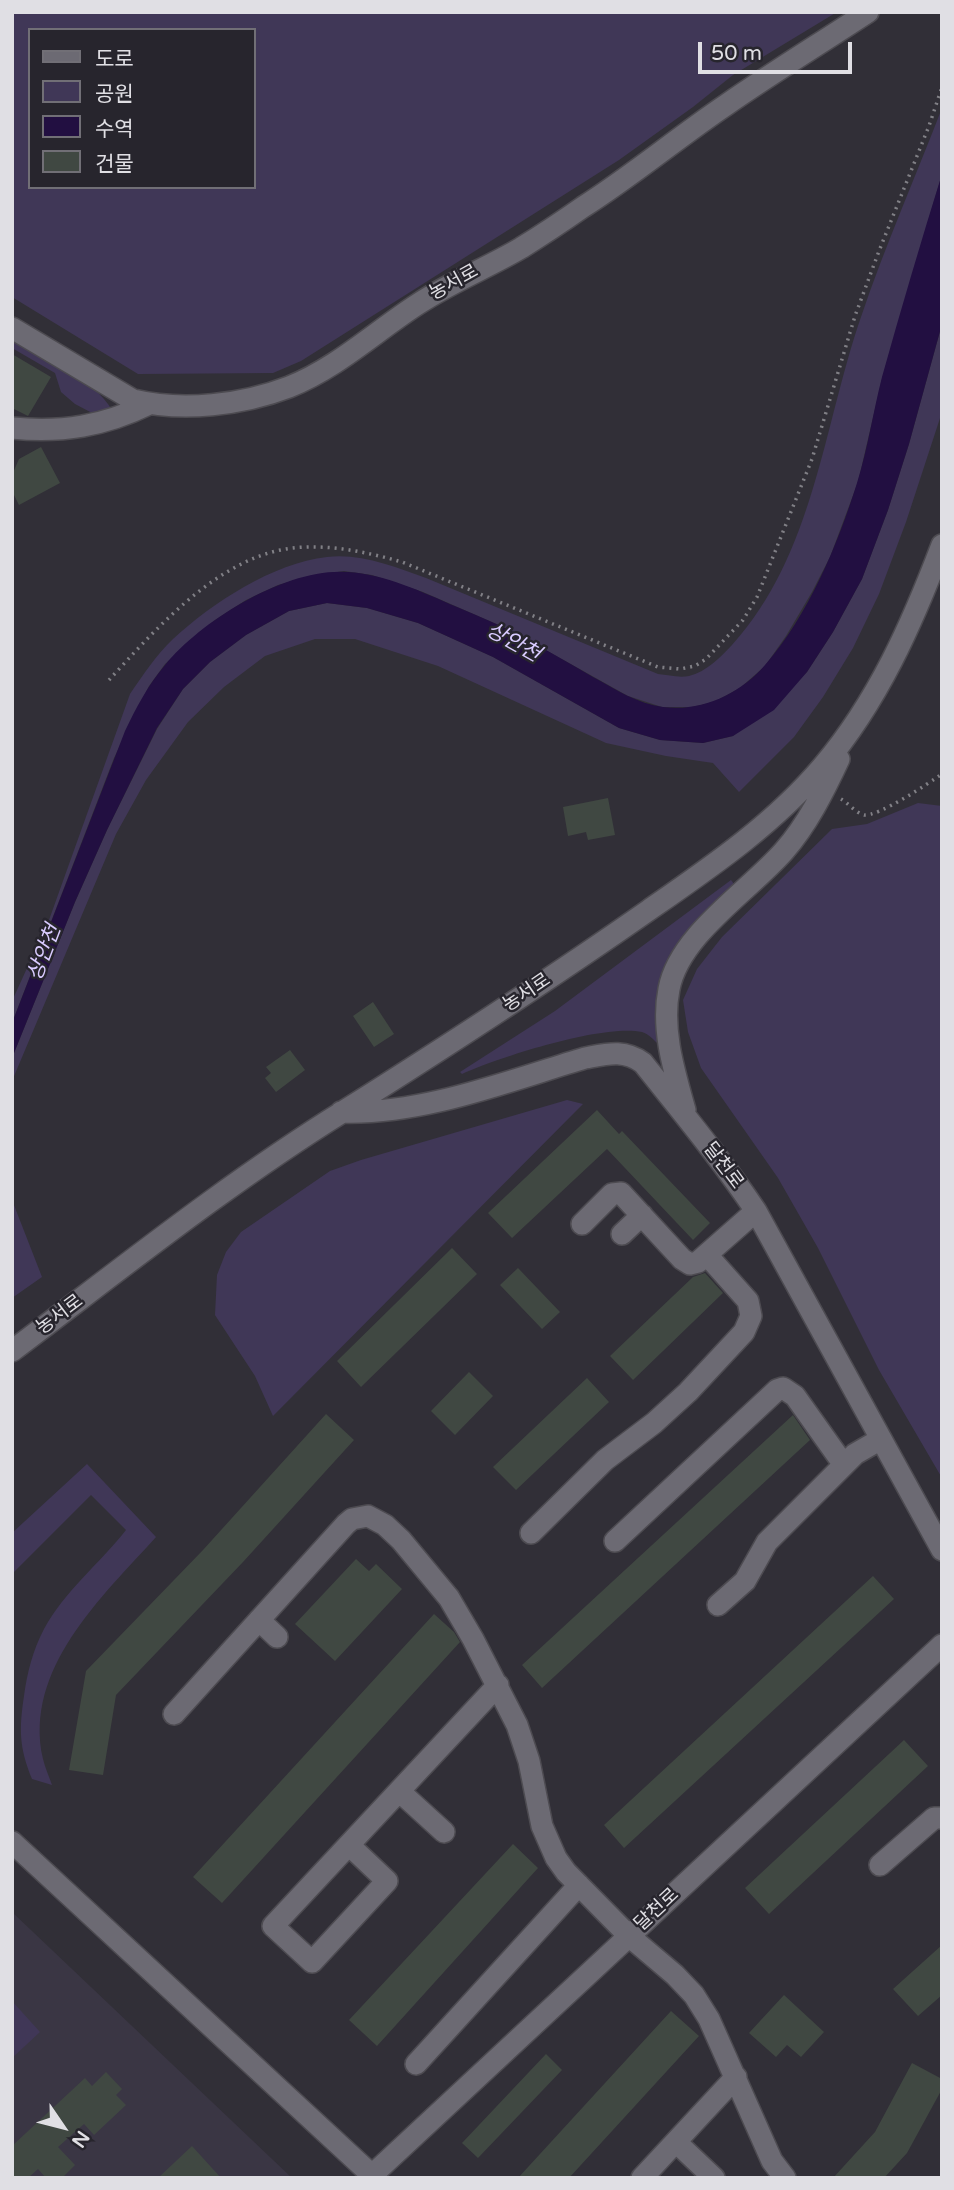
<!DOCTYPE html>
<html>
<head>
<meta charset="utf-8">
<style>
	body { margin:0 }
	#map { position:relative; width:954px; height:2190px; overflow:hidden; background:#312f37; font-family:"Varela Round","Noto Sans KR",sans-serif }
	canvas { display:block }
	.frame { position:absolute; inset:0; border:14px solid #e0dfe4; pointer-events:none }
	.legend { position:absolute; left:28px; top:28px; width:228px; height:161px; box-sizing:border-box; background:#27252d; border:2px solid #716f76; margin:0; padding:9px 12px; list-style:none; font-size:21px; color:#e0dfe4 }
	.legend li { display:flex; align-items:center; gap:14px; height:35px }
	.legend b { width:35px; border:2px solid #716f76 }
	.north { position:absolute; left:28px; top:2092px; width:70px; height:70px; -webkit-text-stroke:5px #27252d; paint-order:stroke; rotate:125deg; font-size:19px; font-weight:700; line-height:28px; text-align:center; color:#e0dfe4 }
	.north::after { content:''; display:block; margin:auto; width:24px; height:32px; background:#e0dfe4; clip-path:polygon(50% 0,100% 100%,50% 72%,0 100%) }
	.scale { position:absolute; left:698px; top:42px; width:154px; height:32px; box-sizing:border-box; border:4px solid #e0dfe4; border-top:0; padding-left:9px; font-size:21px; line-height:24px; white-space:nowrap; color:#e0dfe4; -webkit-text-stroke:5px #27252d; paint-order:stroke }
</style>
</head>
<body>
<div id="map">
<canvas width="954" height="2190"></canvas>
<div class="frame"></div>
<ul class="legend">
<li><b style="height:9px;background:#6c6a73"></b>도로</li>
<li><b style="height:19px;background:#403757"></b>공원</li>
<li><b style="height:19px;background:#220f41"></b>수역</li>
<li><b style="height:19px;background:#404842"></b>건물</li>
</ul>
<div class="north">N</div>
<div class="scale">50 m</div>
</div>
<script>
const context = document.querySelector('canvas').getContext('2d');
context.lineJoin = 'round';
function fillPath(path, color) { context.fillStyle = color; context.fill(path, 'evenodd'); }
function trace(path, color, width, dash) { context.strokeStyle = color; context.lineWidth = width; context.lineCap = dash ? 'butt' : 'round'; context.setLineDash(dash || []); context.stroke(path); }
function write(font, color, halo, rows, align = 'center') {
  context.font = font + ' "Varela Round","Noto Sans KR",sans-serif'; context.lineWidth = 5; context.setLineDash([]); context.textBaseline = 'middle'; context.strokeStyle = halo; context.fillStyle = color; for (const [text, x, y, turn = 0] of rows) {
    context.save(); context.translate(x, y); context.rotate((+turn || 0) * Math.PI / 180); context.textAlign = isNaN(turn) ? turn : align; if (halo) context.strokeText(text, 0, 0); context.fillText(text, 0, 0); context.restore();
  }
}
const built = new Path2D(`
	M 12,1912 L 292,2178 L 12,2178 Z`);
const green = new Path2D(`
	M 12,12 L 837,12 L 733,75 L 693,107 L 619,160 L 301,361 L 273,373 L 138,374 L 12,297 ZM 30,30 L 254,30 L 254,187 L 30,187 Z
	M 942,108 L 942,174 L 882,379 L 858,482 L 830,557 L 812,592 L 786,636 L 765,666 L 740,688 L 714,702 L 692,707 L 662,707 L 628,696 L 508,629 L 423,592 L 372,575 L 344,571 L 310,576 L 278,585 L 246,600 L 215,620 L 165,664 L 149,686 L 114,758 L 12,1023 L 12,1001 L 49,920 L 130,694 C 143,675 156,655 173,639 C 212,603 273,563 327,557 C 361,553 395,567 426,578 L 658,674 C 668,675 679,678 689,676 C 706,672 721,657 732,645 C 814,555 823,427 861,317 C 885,246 915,178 942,108 Z
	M 942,324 L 942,412 L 906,522 L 879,594 L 853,648 L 823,697 L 794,737 L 739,792 L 713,763 L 666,756 L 606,743 L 438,666 L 355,639 L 315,639 L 265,656 L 224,687 L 188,722 L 146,780 L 116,834 L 12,1081 L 12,1058 L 75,902 L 107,830 L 157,729 L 183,689 L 210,662 L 246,635 L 289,611 L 327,603 L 367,608 L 418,623 L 493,657 L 619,728 L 660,740 L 703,743 L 733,736 L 807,672 L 833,632 L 862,579 L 888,510 L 909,444 Z
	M 12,336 C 43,355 94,379 112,410 L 94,414 L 75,404 L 61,392 L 55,373 L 12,348 Z
	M 918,803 L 942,806 L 942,1478 L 879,1370 L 818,1248 L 778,1178 L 701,1068 L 688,1032 L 683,1000 L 697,969 L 722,937 L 832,829 L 867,824 Z
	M 731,880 L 734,884 C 677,941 651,959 659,1045 C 654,1040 649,1034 642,1032 C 602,1024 500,1057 462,1074 L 460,1072 L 555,1011 Z
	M 567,1100 L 583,1104 L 273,1416 L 255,1376 L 215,1315 L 217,1275 L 226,1252 L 241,1232 L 330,1171 L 361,1160 Z
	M 12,1200 L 42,1277 L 12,1298 Z
	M 87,1464 L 156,1537 C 102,1597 23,1669 43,1759 C 45,1768 49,1776 52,1785 L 32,1779 C 19,1747 19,1729 24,1696 C 27,1673 33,1650 44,1629 C 64,1592 100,1563 126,1530 L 91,1495 L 12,1574 L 12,1533 Z
	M 12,2001 L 40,2032 L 12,2058 Z`);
const water = new Path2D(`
	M 942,174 L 942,324 L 909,444 L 888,510 L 862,579 L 833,632 L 807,672 L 774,710 L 733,736 L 703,743 L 660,740 L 619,728 L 493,657 L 418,623 L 367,608 L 327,603 L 289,611 L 246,635 L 210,662 L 183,689 L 157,728 L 107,830 L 75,902 L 12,1058 L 12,1023 L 125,731 C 136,708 148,685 165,665 C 202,620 287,567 348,572 C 385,574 422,592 457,607 C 478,616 500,625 521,636 C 545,649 569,663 593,677 C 615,689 638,704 663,707 C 702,712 740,694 765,665 C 808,616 838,544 857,483 C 868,448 873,412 882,377 C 901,309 921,241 942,174 Z`);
const building = new Path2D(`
	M 12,354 L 51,377 L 28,416 L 12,408 Z
	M 41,447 L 60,483 L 19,505 L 12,491 L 12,475 L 19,459 Z
	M 608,798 L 615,835 L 588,840 L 586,832 L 568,836 L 563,807 Z
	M 373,1002 L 394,1034 L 374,1047 L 353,1016 Z
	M 290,1050 L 305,1070 L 276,1092 L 265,1078 L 271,1073 L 266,1067 Z
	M 597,1110 L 619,1134 L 622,1131 L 710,1223 L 693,1240 L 607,1149 L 512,1238 L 488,1213 Z
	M 452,1248 L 477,1274 L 361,1387 L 337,1361 Z
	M 518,1268 L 560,1312 L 542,1329 L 500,1285 Z
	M 705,1273 L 723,1293 L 633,1380 L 610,1356 L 693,1277 Z
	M 469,1372 L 493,1396 L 455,1435 L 431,1411 Z
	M 587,1378 L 609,1402 L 516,1490 L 493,1467 Z
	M 326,1414 L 354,1440 L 243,1562 L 116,1695 L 103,1775 L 69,1770 L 86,1671 L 203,1550 Z
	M 793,1415 L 810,1440 L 542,1688 L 522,1665 Z
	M 356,1559 L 369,1571 L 376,1564 L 402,1589 L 335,1661 L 295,1624 Z
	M 873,1576 L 894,1599 L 624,1848 L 604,1825 Z
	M 434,1614 L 454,1632 L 460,1642 L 222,1903 L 193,1877 Z
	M 904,1740 L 928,1766 L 769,1914 L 745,1888 Z
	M 513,1844 L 538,1868 L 377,2046 L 349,2020 Z
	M 942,1945 L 942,1995 L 918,2016 L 893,1989 Z
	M 784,1995 L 824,2032 L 801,2057 L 787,2045 L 776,2057 L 749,2033 Z
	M 671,2011 L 699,2036 L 569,2178 L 518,2178 Z
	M 546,2054 L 562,2070 L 478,2158 L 462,2143 Z
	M 912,2063 L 942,2079 L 942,2089 L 907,2153 L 884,2178 L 833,2178 L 875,2132 Z
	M 106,2072 L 122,2089 L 116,2095 L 126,2105 L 94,2135 L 84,2124 L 58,2147 L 75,2165 L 62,2178 L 46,2178 L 38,2169 L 28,2178 L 12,2178 L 12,2146 L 85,2078 L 92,2086 Z
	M 192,2146 L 221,2178 L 158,2178 Z`);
const path = new Path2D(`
	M 109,680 C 153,632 210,567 276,551 C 317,541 363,551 402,562 L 658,667 L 680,669 L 695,666 L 706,659 L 743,620 L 757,597 L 812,459 L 855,316 L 879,251 L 929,126 L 942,87
	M 841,799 C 848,803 856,813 864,815 C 878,817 929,783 942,774`);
const minor = new Path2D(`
	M 12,328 L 133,400 C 183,412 242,405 289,387 C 337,368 376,331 418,304 C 451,282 487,268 521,248 C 542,235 563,221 583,207 C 632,176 677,138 726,105 C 772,73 821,43 868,12
	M 12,428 C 62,433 104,426 149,404
	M 685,1110 C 674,1071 661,1029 669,989 C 679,935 749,891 784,851 C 807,825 824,791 839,759
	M 341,1112 C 422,1115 508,1081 585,1058 C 607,1054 624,1049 643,1063 C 682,1112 721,1159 756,1211 L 942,1550
	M 582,1224 L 612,1194 L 621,1193 L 682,1259 L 690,1264 L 698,1262 L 756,1211
	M 622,1234 L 642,1215
	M 12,1351 C 121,1269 228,1183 344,1111 C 447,1046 549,980 649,910 C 711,867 774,824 823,766 C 878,701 912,624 942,545
	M 531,1533 L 605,1460 L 654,1423 L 688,1392 L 744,1332 L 751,1316 L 748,1301 L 707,1255
	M 615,1541 L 777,1390 L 783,1388 L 795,1396 L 844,1465
	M 718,1605 L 745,1581 L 767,1542 L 855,1454 L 881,1439
	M 259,1620 L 277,1637
	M 174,1714 L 346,1524 L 352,1519 L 368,1516 L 385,1525 L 401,1540 L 449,1598 L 473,1639 L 517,1725 L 529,1761 L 542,1826 L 556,1858 L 566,1872 L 629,1936 L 675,1975 L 694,1995 L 709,2019 L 772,2161 L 785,2178
	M 399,1791 L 444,1832
	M 12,1842 L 375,2178
	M 349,1845 L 387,1881 L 312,1962 L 273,1926 C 348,1846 423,1765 498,1685
	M 880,1865 L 934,1818 L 942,1818
	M 416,2064 L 579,1885
	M 676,2142 L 714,2178
	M 369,2178 L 942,1645
	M 642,2178 L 736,2077`);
const streetNames = [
	["농서로",454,283,-29],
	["농서로",527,993,-34],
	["달천로",723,1166,53],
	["농서로",60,1315,-37],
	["달천로",657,1910,-43]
];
const waterNames = [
	["상안천",513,643,29],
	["상안천",45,953,-69]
];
fillPath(built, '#3a3644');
fillPath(green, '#403757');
fillPath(water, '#220f41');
fillPath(building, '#404842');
trace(minor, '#4d4b51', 24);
trace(path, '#818086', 3.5, [2, 5]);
trace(minor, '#6c6a73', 21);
write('19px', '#e0dfe4', '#27252d', streetNames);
write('italic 21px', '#d9cbff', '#27252d', waterNames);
</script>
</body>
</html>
